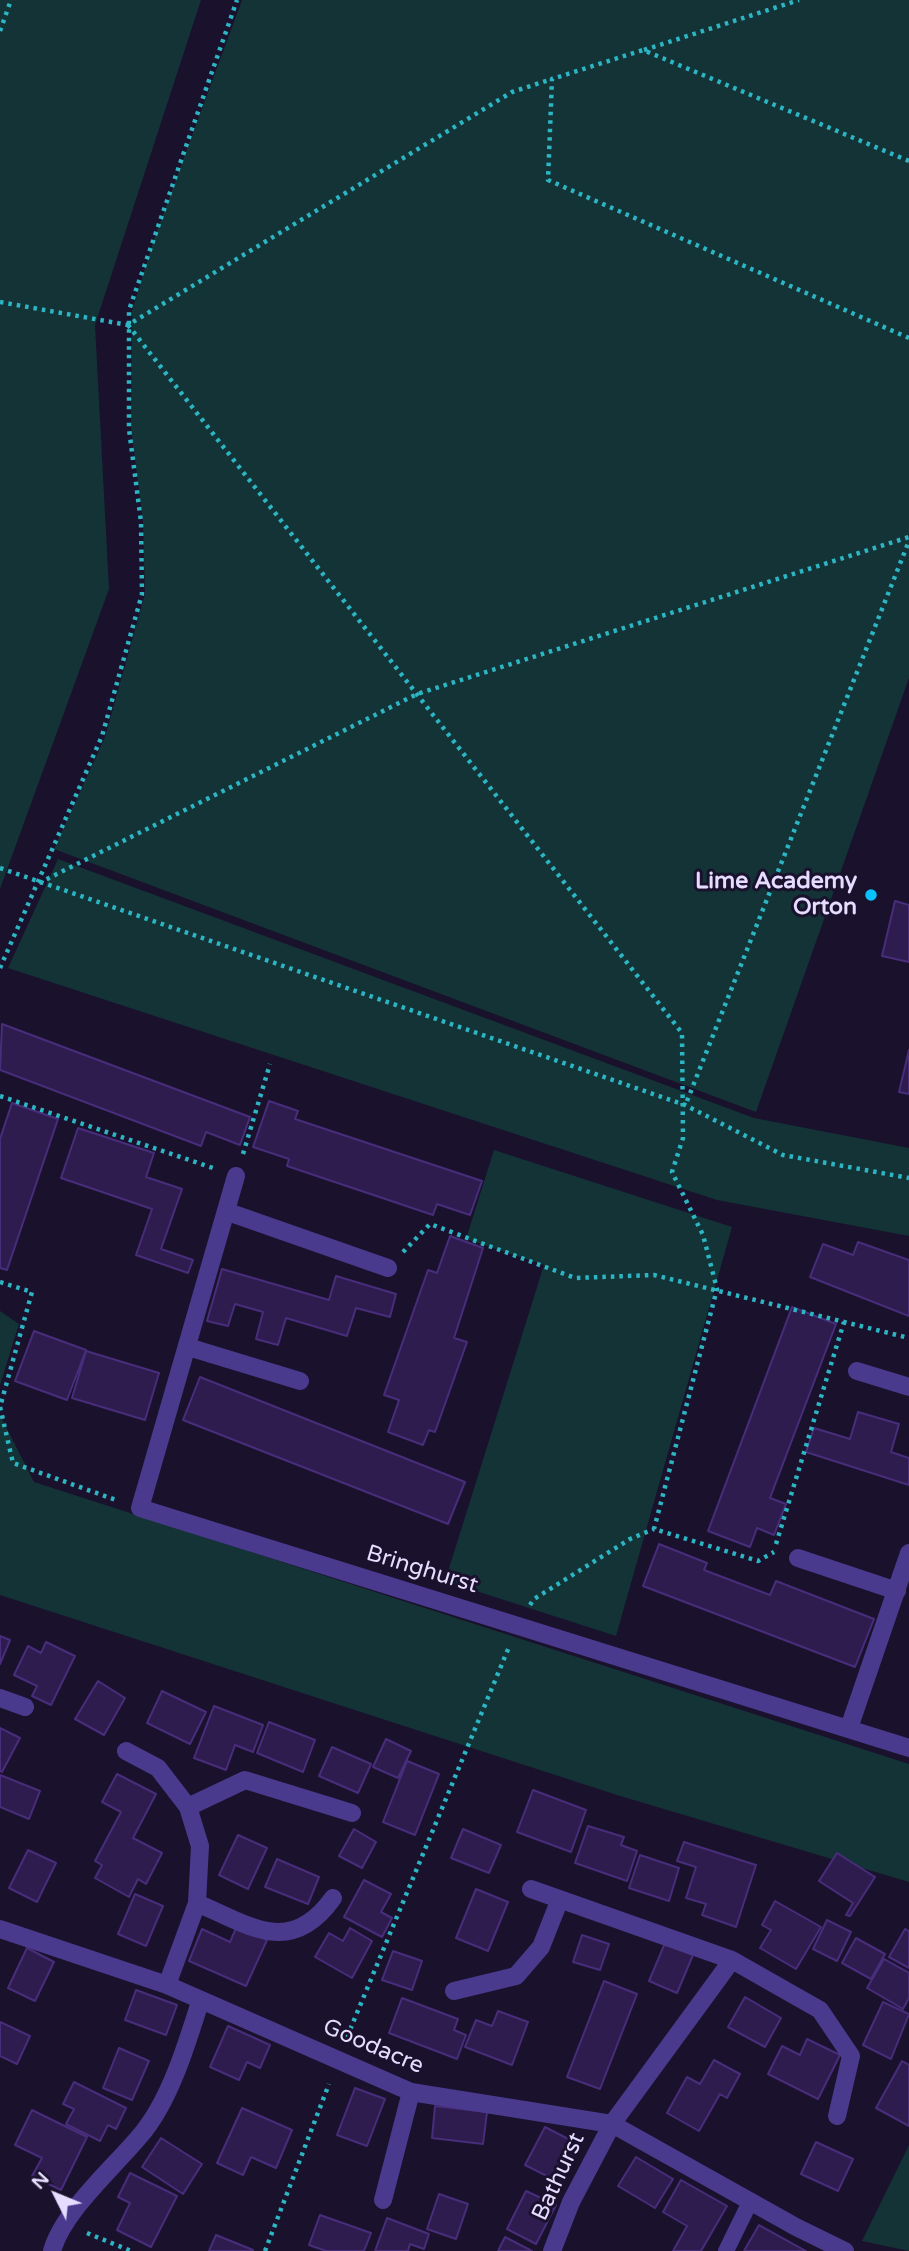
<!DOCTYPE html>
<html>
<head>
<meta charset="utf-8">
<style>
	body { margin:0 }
	#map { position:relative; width:909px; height:2251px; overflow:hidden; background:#1a112d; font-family:"Varela Round",sans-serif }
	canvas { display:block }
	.north { position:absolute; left:21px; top:2160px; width:70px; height:70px; -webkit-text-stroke:5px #1a112d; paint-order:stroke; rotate:313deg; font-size:19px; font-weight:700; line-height:28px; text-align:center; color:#e5dcff }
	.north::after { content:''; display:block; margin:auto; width:24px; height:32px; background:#e5dcff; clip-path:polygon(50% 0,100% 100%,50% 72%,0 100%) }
</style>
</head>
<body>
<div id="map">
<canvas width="909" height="2251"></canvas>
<div class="north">N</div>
</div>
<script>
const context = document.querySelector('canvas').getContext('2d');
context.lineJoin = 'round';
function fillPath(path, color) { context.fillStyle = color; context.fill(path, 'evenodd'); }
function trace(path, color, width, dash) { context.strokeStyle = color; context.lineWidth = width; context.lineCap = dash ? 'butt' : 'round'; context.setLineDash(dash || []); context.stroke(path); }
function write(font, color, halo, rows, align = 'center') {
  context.font = font + ' "Varela Round",sans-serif'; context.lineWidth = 6; context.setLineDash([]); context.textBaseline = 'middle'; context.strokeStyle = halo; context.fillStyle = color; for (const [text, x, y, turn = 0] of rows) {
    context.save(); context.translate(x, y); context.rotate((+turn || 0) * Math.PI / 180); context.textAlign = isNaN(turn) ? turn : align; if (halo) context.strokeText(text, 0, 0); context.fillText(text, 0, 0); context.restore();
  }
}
const green = new Path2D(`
	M 0,0 L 201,0 L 95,325 L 109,589 L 0,889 Z
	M 242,0 L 909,0 L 909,678 L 756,1112 L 54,849 L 105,737 L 145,594 L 143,521 L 131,428 L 132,311 L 154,239 Z
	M 58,859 L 754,1118 L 909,1148 L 909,1236 L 717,1200 L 8,968 Z
	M 494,1150 L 732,1227 L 616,1636 L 445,1581 L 544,1265 L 466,1239 Z
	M 0,1311 L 19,1324 L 0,1385 Z
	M 0,1415 L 34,1482 L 909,1764 L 909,1882 L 617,1795 L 0,1595 Z
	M 909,2145 L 909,2251 L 862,2241 Z`);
const building = new Path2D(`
	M 895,901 L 909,905 L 909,962 L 882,956 Z
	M 2,1024 L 250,1117 L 240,1145 L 206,1132 L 201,1146 L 0,1070 Z
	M 909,1050 L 909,1094 L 899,1092 Z
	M 269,1101 L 298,1111 L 295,1119 L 482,1181 L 470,1215 L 437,1204 L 433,1215 L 287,1166 L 289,1159 L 253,1147 Z
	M 12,1103 L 58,1119 L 7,1270 L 0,1268 L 0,1139 Z
	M 78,1128 L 154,1153 L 146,1177 L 182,1189 L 161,1249 L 193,1260 L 188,1273 L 136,1255 L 152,1209 L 61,1178 Z
	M 450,1236 L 483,1248 L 454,1338 L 467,1342 L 435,1432 L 429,1430 L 423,1445 L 388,1432 L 399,1400 L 384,1395 L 428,1270 L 437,1273 Z
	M 858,1242 L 909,1260 L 909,1316 L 810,1277 L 823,1244 L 853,1255 Z
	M 222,1269 L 329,1300 L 336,1276 L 396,1294 L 390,1317 L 356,1308 L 347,1336 L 286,1318 L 278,1345 L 256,1339 L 263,1312 L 235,1304 L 228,1326 L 207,1321 Z
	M 792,1307 L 836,1324 L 770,1498 L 786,1504 L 774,1535 L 757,1528 L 750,1547 L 708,1531 Z
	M 34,1331 L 86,1350 L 67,1400 L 15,1381 Z
	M 86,1351 L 159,1373 L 145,1420 L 72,1398 Z
	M 200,1377 L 465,1482 L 448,1524 L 183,1420 Z
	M 858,1412 L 899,1424 L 891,1452 L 909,1458 L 909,1485 L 806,1452 L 814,1428 L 850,1439 Z
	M 659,1544 L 707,1563 L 704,1570 L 770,1595 L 776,1581 L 874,1619 L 855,1667 L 643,1586 Z
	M 0,1636 L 10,1640 L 0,1664 Z
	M 46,1642 L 75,1656 L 51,1705 L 32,1696 L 37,1686 L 14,1675 L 28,1646 L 41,1653 Z
	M 98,1681 L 125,1698 L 104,1735 L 75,1719 Z
	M 162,1691 L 206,1712 L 190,1744 L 147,1723 Z
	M 214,1706 L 263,1725 L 253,1752 L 235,1745 L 226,1770 L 194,1758 Z
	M 269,1722 L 315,1740 L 303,1772 L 257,1753 Z
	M 0,1728 L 20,1738 L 2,1772 L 0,1771 Z
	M 386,1739 L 411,1751 L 398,1778 L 373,1767 Z
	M 332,1747 L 371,1764 L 358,1793 L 319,1776 Z
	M 407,1761 L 439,1774 L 415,1835 L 383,1822 Z
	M 117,1774 L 156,1794 L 133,1838 L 162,1853 L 146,1884 L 138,1879 L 129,1897 L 95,1878 L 102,1865 L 95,1861 L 121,1812 L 102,1802 Z
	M 0,1775 L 40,1791 L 29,1819 L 0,1807 Z
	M 533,1790 L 586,1810 L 571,1852 L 517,1832 Z
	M 588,1826 L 624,1837 L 621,1845 L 637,1851 L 627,1881 L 575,1863 Z
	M 354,1829 L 376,1842 L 362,1868 L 339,1856 Z
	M 463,1829 L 501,1845 L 489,1873 L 451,1858 Z
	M 238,1835 L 267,1848 L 248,1889 L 219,1875 Z
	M 684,1842 L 756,1865 L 736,1927 L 702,1915 L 706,1904 L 686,1898 L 696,1867 L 677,1861 Z
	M 28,1850 L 56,1863 L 37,1902 L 9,1888 Z
	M 837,1853 L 875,1877 L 850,1916 L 846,1915 L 853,1903 L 819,1881 Z
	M 640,1855 L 679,1868 L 669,1901 L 629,1888 Z
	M 277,1859 L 319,1877 L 308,1904 L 265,1887 Z
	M 364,1880 L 391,1894 L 381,1912 L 392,1918 L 382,1937 L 344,1917 Z
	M 476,1889 L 508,1902 L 488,1951 L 456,1938 Z
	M 135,1894 L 163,1906 L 146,1946 L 118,1934 Z
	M 775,1901 L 821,1927 L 796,1969 L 760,1948 L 771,1930 L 762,1925 Z
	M 827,1920 L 851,1932 L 837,1961 L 813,1949 Z
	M 237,1926 L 267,1940 L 246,1986 L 189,1961 L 202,1929 L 230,1942 Z
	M 350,1928 L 372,1941 L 352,1978 L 315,1957 L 329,1933 L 343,1941 Z
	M 905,1929 L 909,1931 L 909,1968 L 889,1957 Z
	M 582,1935 L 609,1944 L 600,1970 L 573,1962 Z
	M 856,1938 L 885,1954 L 871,1979 L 842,1963 Z
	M 665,1943 L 693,1955 L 677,1993 L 649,1981 Z
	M 27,1948 L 54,1962 L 35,2001 L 8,1988 Z
	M 393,1951 L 422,1961 L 412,1990 L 382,1980 Z
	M 884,1959 L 909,1973 L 909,1998 L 903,2009 L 867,1988 Z
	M 604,1981 L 637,1994 L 600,2089 L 567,2077 Z
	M 136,1990 L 177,2005 L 166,2035 L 125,2020 Z
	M 745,1997 L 781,2018 L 765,2047 L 728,2027 Z
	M 402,1998 L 458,2019 L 454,2030 L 466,2035 L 457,2059 L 389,2033 Z
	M 883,2002 L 909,2014 L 891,2059 L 863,2045 Z
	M 498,2011 L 528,2022 L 512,2065 L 465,2047 L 476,2020 L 492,2026 Z
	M 0,2022 L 30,2036 L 17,2064 L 0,2056 Z
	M 228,2026 L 270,2045 L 260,2068 L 247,2062 L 239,2080 L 210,2067 Z
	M 807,2039 L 840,2055 L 818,2099 L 768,2074 L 782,2046 L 800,2055 Z
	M 119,2048 L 149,2061 L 132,2100 L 103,2088 Z
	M 714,2060 L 740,2074 L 727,2098 L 720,2094 L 699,2131 L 667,2113 L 687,2077 L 700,2084 Z
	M 902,2061 L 909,2065 L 909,2126 L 876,2108 Z
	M 74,2082 L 126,2108 L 116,2129 L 108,2125 L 100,2141 L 66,2124 L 74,2109 L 63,2104 Z
	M 355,2088 L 385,2099 L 367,2146 L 337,2135 Z
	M 435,2106 L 487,2112 L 483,2144 L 432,2138 Z
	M 242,2108 L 292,2130 L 276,2168 L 251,2157 L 243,2175 L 217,2163 Z
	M 32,2110 L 87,2137 L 61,2190 L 32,2176 L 42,2158 L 15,2145 Z
	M 545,2127 L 578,2144 L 559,2182 L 525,2165 Z
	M 161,2138 L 202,2164 L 183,2194 L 142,2167 Z
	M 816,2142 L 853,2159 L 838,2191 L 801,2174 Z
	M 636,2157 L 673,2179 L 655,2208 L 618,2186 Z
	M 130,2173 L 177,2196 L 151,2247 L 117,2230 L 130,2203 L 118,2197 Z
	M 681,2180 L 727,2206 L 701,2251 L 673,2251 L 687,2226 L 663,2212 Z
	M 526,2191 L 556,2205 L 536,2244 L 507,2229 Z
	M 439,2194 L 468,2204 L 456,2239 L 427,2229 Z
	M 320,2215 L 371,2233 L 364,2251 L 326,2251 L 309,2245 Z
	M 387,2218 L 429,2234 L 424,2249 L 410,2244 L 408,2251 L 375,2251 Z
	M 759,2225 L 806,2251 L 744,2251 Z
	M 216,2235 L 253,2250 L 252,2251 L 209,2251 Z
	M 505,2237 L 532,2251 L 498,2251 Z`);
const path = new Path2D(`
	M 0,31 L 11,0
	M 644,50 L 799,0
	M 909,161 L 643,50 L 552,79 L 548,180 L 909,338
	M 0,302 L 128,325 L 512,92 L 552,79
	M 128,325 L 682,1033 L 683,1138 L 672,1172 L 703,1235 L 717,1289 L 654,1529 L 758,1561 L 774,1552
	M 0,868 L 685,1105 L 783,1155 L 909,1178
	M 39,883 L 417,694 L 909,537
	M 0,968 L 102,736 L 142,594 L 141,522 L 129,429 L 129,310 L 237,0
	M 0,1096 L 213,1168
	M 687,1101 L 909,541
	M 243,1154 L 270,1064
	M 403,1252 L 430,1224 L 575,1278 L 654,1275 L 909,1338
	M 0,1282 L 32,1292 L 0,1407 L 13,1463 L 116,1500
	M 776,1544 L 844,1322
	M 530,1605 L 534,1599 L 630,1539 L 654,1529
	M 347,2037 L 509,1647
	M 87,2233 L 131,2251
	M 265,2251 L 329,2084`);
const lane = new Path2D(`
	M 726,2251 L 750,2202`);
const street = new Path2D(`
	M 236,1176 L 140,1508 L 909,1748
	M 228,1212 L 388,1268
	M 188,1347 L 300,1381
	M 857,1371 L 909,1387
	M 798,1558 L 897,1591
	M 0,1698 L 25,1707
	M 849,1728 L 909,1553
	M 126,1751 L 158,1768 L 188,1807 L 200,1846 L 197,1903 L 167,1985
	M 188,1807 L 245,1780 L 352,1813
	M 531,1889 L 732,1960
	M 197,1903 C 250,1926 291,1957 333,1898
	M 0,1929 L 167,1985 L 411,2092 L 612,2124 L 571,2202 L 552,2251
	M 454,1991 L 516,1976 L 541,1947 L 560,1899
	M 837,2116 L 851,2056 L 820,2010 L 732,1960 L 612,2124 L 796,2227 L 845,2251
	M 383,2200 L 411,2092
	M 52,2251 C 64,2209 117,2165 144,2131 C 171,2097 187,2043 200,2002`);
const markers = [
	[871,895,7,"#08c2ff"]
];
const poiNames = [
	["Lime Academy",857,882],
	["Orton",857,908]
];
const streetNames = [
	["Bringhurst",422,1570,17],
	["Goodacre",373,2047,23],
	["Bathurst",559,2177,-65]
];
fillPath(green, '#133337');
fillPath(building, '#2e1c4f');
trace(building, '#482d7b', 2);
trace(path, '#2cb6c3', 4.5, [3.5, 5]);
trace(lane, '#4a3a8d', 16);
trace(street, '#4a3a8d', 18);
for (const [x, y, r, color] of markers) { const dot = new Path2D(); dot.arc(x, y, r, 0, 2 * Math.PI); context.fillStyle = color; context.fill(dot); trace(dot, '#1a112d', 2.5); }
write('bold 23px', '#e5dcff', '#1a112d', poiNames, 'right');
write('23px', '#e5dcff', '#1a112d', streetNames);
</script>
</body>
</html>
